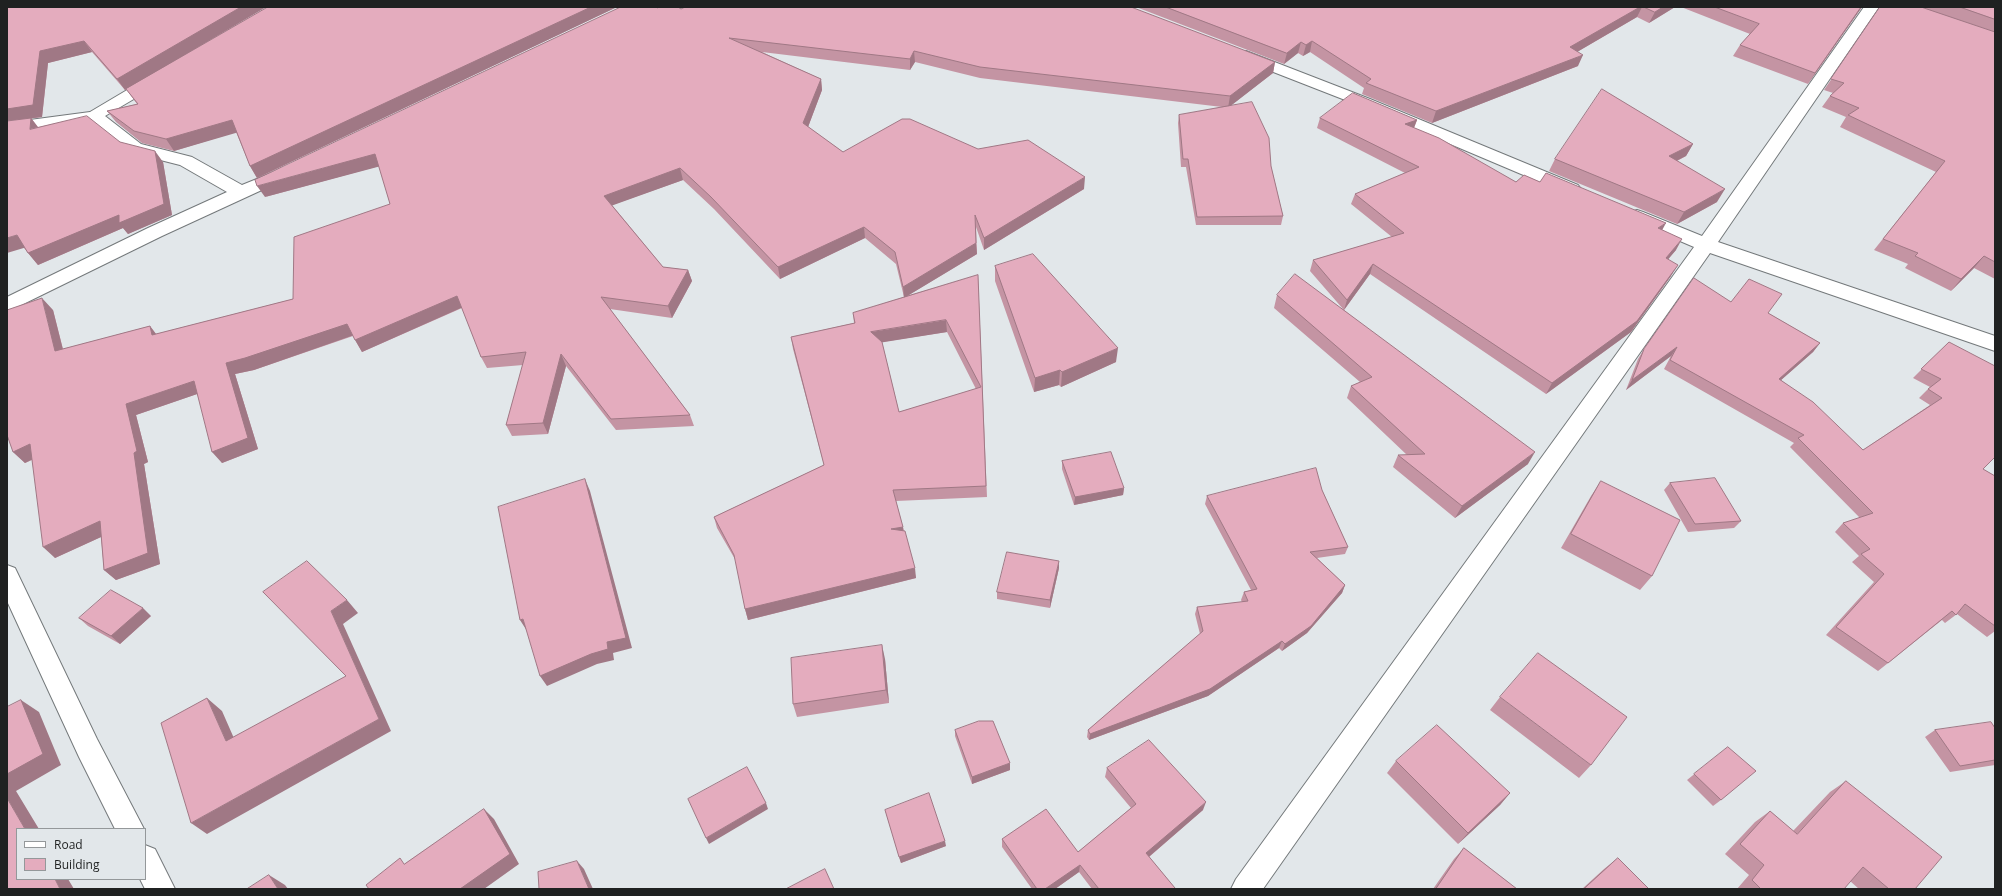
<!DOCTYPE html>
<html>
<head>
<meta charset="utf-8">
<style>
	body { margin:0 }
	#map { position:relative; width:2002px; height:896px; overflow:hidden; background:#e2e7ea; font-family:"Open Sans",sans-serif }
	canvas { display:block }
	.frame { position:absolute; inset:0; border:8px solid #1f2121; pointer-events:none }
	.legend { position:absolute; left:16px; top:828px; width:130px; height:52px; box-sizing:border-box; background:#e2e7ea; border:1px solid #94989a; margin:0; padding:5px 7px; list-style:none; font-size:12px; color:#1f2121 }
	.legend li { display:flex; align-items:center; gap:8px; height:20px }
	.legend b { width:20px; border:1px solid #94989a }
</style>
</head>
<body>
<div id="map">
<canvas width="2002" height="896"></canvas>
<div class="frame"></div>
<ul class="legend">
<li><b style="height:5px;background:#fff"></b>Road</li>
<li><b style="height:11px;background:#e4acbe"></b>Building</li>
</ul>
</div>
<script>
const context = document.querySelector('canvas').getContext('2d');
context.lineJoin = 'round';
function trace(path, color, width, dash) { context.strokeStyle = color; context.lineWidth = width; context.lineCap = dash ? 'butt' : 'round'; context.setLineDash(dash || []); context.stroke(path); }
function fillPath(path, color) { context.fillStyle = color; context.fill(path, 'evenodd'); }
const minor = new Path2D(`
	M 1864,7 L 1879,7 L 1718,242 L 1995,336 L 1995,351 L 1710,253 L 1263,889 L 1231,889 L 1236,879 L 1694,247 L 1631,220 L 1628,216 L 1631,212 L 1637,210 L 1643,212 L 1702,236 Z
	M 1246,51 L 1370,99 L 1578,185 L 1581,189 L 1578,193 L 1572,195 L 1566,193 L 1358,105 L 1240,59 L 1238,56 L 1240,53 Z
	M 155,75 L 161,77 L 163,80 L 161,83 L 105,116 L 141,144 L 192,157 L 242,185 L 284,168 L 290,169 L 293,173 L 290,177 L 162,236 L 7,312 L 7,297 L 148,228 L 227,192 L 180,165 L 129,152 L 91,121 L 7,133 L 7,123 L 90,112 L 149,77 Z
	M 7,565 L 15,568 L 97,739 L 144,829 L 115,829 L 79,757 L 7,601 Z
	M 145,845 L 155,849 L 175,889 L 145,889 L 140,879 L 145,879 Z`);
const wall = new Path2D(`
	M 7,7 L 266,7 L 125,90 L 92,52 L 48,63 L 42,117 L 21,120 L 31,118 L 38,127 L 120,142 L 163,162 L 172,215 L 128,234 L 123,228 L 38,265 L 24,248 Z
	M 268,7 L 617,7 L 257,178 L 250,166 L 236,132 L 174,151 L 142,143 L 116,122 L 107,111 L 137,104 L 126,89 Z
	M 1136,7 L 1675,7 L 1649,23 L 1637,17 L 1577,52 L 1578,66 L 1432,123 L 1362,94 L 1364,88 L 1310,52 L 1303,56 L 1298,53 L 1284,64 Z
	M 1681,7 L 1862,7 L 1808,84 L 1733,56 L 1740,45 L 1750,34 Z
	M 1880,7 L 1995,7 L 1995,279 L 1974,268 L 1951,291 L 1905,268 L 1908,264 L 1874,250 L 1936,172 L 1840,127 L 1846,117 L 1822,107 L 1830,96 L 1833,93 L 1824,90 L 1880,8 Z
	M 657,8 L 681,9 L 1275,62 L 1273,73 L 1231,105 L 1271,166 L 1283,216 L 1281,225 L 1196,225 L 1186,167 L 1181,167 L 1178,123 L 1179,115 L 1222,107 L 980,78 L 915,62 L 910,70 L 762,52 L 821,79 L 822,90 L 808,127 L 843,152 L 978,149 L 1084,189 L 984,250 L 976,227 L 977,254 L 907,296 L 978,275 L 987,497 L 896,501 L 903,527 L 904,531 L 916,578 L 748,620 L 745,609 L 736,561 L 717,528 L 714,517 L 824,465 L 793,349 L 791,337 L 854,323 L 853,313 L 904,297 L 896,264 L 865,238 L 780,279 L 714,209 L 683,180 L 612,205 L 663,267 L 688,270 L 692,281 L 672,318 L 610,309 L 690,415 L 694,426 L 616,430 L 566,366 L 548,434 L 512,436 L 506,425 L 523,365 L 487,368 L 481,357 L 462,308 L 362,352 L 353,336 L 254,370 L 235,374 L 258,449 L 222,463 L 197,394 L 136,415 L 148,462 L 144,464 L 160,564 L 116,580 L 104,570 L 101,537 L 55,558 L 32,460 L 25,463 L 13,452 L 53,310 L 63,349 L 150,326 L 156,334 L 293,299 L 390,204 L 379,166 L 265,197 ZM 947,332 L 976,389 L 899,412 L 882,342 Z
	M 1320,118 L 1417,120 L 1414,128 L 1516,182 L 1540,182 L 1662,230 L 1676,250 L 1668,259 L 1671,276 L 1631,332 L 1546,394 L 1370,274 L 1344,310 L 1528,464 L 1455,518 L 1393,467 L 1398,455 L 1407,455 L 1347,398 L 1351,386 L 1360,382 L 1274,308 L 1277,295 L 1343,309 L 1310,271 L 1313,260 L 1392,237 L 1351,204 L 1355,194 L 1405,173 L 1317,128 Z
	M 1693,144 L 1686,156 L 1677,161 L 1717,202 L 1677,224 L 1549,171 L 1555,159 Z
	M 995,266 L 1116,362 L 1061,387 L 1059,385 L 1034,392 L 995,281 Z
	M 1731,302 L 1768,313 L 1820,343 L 1813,352 L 1781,380 L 1863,450 L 1930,405 L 1919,398 L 1930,387 L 1913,378 L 1949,342 L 1983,469 L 1995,476 L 1995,631 L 1987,637 L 1957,614 L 1945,623 L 1942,620 L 1878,671 L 1826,635 L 1874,582 L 1852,562 L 1859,556 L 1835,532 L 1843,523 L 1860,518 L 1790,447 L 1794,443 L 1664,369 L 1671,356 L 1626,390 L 1638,359 L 1644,349 Z
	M 1062,461 L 1124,488 L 1123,495 L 1074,505 L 1062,469 Z
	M 1601,481 L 1652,576 L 1640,590 L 1561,548 L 1591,496 Z
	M 1670,483 L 1741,521 L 1734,528 L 1688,532 L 1664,490 Z
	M 1322,490 L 1348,547 L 1345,554 L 1317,558 L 1345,585 L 1342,593 L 1307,633 L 1282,651 L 1279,648 L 1208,696 L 1089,740 L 1087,737 L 1088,730 L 1200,634 L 1195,614 L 1197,607 L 1242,602 L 1241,600 L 1244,592 L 1251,590 L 1205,504 L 1207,496 Z
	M 1059,568 L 1050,608 L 997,599 L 997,592 Z
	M 151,616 L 120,644 L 88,626 L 79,618 Z
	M 885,659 L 889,703 L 797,717 L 793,704 Z
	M 1500,697 L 1591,765 L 1579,778 L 1490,710 Z
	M 1995,728 L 1995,765 L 1950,772 L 1925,737 L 1935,730 Z
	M 955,730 L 1010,770 L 972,784 L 955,736 Z
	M 1728,747 L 1721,800 L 1713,806 L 1687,780 Z
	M 1396,761 L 1510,793 L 1500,805 L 1458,844 L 1387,773 Z
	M 1107,768 L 1203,810 L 1149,857 L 1175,888 L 1175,889 L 1092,889 L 1079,872 L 1055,889 L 1032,889 L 1002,847 L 1002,839 L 1078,852 L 1131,808 L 1105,777 Z
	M 1846,781 L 1915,889 L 1859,889 L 1850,881 L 1844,889 L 1737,889 L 1749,875 L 1725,854 L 1755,822 L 1770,811 L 1793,831 L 1830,792 Z
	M 885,810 L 946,846 L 901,863 Z
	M 1464,848 L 1517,889 L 1433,889 L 1454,859 Z
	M 1618,858 L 1649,889 L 1582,889 L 1604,869 Z`);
const shadedWall = new Path2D(`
	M 241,7 L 266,7 L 125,90 L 117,79 Z
	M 591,7 L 617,7 L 257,178 L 250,166 Z
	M 1640,7 L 1642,7 L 1637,17 L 1565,59 L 1570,47 Z
	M 1663,7 L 1675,7 L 1649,23 L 1655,12 Z
	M 1861,7 L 1862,7 L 1808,84 L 1815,73 Z
	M 84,41 L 92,52 L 48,63 L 42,117 L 7,121 L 7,109 L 40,51 Z
	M 1312,41 L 1310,52 L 1303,56 L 1306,45 Z
	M 1301,42 L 1298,53 L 1284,64 L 1287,53 Z
	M 914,51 L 915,62 L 910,70 L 910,59 Z
	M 1583,55 L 1578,66 L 1432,123 L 1436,111 Z
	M 1275,62 L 1273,73 L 1228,108 L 1230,96 Z
	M 821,79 L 822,90 L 805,135 L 803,123 Z
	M 31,118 L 40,130 L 30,129 Z
	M 232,120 L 239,132 L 174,151 L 166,139 Z
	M 1417,120 L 1413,130 L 1405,124 Z
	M 1693,144 L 1686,156 L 1662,168 L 1669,156 Z
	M 155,151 L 163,162 L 172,215 L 128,234 L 123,228 L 38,265 L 28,253 Z
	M 375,154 L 381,166 L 265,197 L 257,186 Z
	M 680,168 L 683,180 L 608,207 L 604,196 Z
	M 1085,177 L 1084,189 L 984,250 L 984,238 Z
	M 1725,189 L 1717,202 L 1677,224 L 1684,212 Z
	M 1666,223 L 1660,234 L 1658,228 Z
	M 864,227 L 865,238 L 780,279 L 778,267 Z
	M 17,235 L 27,247 L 7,253 L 7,238 Z
	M 1682,239 L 1676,250 L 1660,269 L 1666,258 Z
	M 976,243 L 977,254 L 904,298 L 903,287 Z
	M 1984,256 L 1974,268 L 1951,291 L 1961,279 Z
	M 1373,264 L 1370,274 L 1344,310 L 1347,300 Z
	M 1678,265 L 1671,276 L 1631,332 L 1546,394 L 1552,383 Z
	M 688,270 L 692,281 L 672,318 L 668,306 Z
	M 457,296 L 463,307 L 362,352 L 355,340 Z
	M 42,298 L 53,310 L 66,362 L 55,351 Z
	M 946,320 L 947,332 L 872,344 L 871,332 Z
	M 347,324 L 354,335 L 254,370 L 235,374 L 258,449 L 222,463 L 212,452 L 226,363 Z
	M 150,326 L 159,338 L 152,335 Z
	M 1820,343 L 1813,352 L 1772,388 L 1779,379 Z
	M 1677,347 L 1671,356 L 1626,390 L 1632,380 Z
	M 1118,348 L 1116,362 L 1061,387 L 1062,372 Z
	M 561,354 L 566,366 L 548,434 L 543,423 Z
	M 1060,370 L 1059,385 L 1034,392 L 1035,378 Z
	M 194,381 L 203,392 L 136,415 L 148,462 L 144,464 L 160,564 L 116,580 L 104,570 L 126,404 Z
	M 30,444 L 41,455 L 25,463 L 13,452 Z
	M 1535,452 L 1528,464 L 1455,518 L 1462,506 Z
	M 585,479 L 590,491 L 632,648 L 613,653 L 614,660 L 597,664 L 547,686 L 540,676 L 607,642 Z
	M 1124,488 L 1123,495 L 1074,505 L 1075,497 Z
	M 100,521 L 112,532 L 55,558 L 43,547 Z
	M 903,527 L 904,538 L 891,529 Z
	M 1059,561 L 1059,568 L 1050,608 L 1050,600 Z
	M 915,568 L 916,578 L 748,620 L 745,609 Z
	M 1345,585 L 1342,593 L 1307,633 L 1282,651 L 1285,644 Z
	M 347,600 L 358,613 L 343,624 L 391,731 L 207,834 L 191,823 L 379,719 L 331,611 Z
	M 143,608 L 151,616 L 120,644 L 111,636 Z
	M 523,619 L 527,631 L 520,620 Z
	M 1282,641 L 1279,648 L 1208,696 L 1089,740 L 1090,734 Z
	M 882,645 L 885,659 L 889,703 L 886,690 Z
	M 207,698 L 222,711 L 240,752 L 226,741 Z
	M 21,700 L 39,712 L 61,765 L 16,791 L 39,829 L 25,829 L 7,798 L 7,774 Z
	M 1010,763 L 1010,770 L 972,784 L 972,777 Z
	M 1510,793 L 1500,805 L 1458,844 L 1468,833 Z
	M 1206,802 L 1203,810 L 1144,861 L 1146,853 Z
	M 766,803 L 768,809 L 709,844 L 706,838 Z
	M 484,809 L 494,819 L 519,864 L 484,889 L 460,889 Z
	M 945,841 L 946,846 L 901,863 L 899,857 Z
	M 577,861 L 584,869 L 593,889 L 589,889 Z
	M 1080,865 L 1079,872 L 1055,889 L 1045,889 Z
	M 269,875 L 285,885 L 288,889 L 278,889 Z
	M 55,879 L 68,879 L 74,889 L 60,889 Z`);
const building = new Path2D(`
	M 7,7 L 241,7 L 117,79 L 84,41 L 40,51 L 33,105 L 7,109 Z
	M 268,7 L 591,7 L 250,166 L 232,120 L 166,139 L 134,131 L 107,111 L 138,104 L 126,89 Z
	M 621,7 L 656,7 L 657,8 L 659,7 L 678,7 L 681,9 L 685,7 L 1131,7 L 1275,62 L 1230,96 L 980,67 L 914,51 L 910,59 L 729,38 L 821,79 L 803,123 L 843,152 L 902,119 L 910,119 L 978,149 L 1028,140 L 1085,177 L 984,238 L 975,215 L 976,243 L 903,287 L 895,252 L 864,227 L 778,267 L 711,197 L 680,168 L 604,196 L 663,267 L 688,270 L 668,306 L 601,297 L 690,415 L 611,419 L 561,354 L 543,423 L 506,425 L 526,352 L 481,357 L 457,296 L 355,340 L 347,324 L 245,358 L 226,363 L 248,438 L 212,452 L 194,381 L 126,404 L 137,451 L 134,453 L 148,553 L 104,570 L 100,521 L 43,547 L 30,444 L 13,452 L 7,435 L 7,310 L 42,298 L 55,351 L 150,326 L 152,335 L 293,299 L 294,237 L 390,204 L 375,154 L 257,186 L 255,180 Z
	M 1166,7 L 1640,7 L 1570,47 L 1583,55 L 1436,111 L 1366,83 L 1371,79 L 1312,41 L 1306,45 L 1301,42 L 1287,53 Z
	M 1644,7 L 1663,7 L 1655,12 Z
	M 1715,7 L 1861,7 L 1815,73 L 1740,45 L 1759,24 Z
	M 1880,7 L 1921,7 L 1995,32 L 1995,262 L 1984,256 L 1961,279 L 1915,256 L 1918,253 L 1883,239 L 1945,161 L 1848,115 L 1859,108 L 1830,96 L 1844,83 L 1831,79 Z
	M 1960,7 L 1995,7 L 1995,19 Z
	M 1602,89 L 1693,144 L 1669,156 L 1725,189 L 1684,212 L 1555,159 Z
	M 1353,93 L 1417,120 L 1405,124 L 1439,138 L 1516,182 L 1524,175 L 1540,182 L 1546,173 L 1666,223 L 1658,228 L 1682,239 L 1666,258 L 1678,265 L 1637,321 L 1552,383 L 1373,264 L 1347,300 L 1313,260 L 1404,233 L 1355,194 L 1419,167 L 1320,118 Z
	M 1252,102 L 1269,138 L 1271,166 L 1283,216 L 1197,217 L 1188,159 L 1183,159 L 1179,115 Z
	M 87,116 L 120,142 L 155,151 L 164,204 L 119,223 L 119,215 L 28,253 L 17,235 L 7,238 L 7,121 L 31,118 L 30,129 Z
	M 1033,254 L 1118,348 L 1062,372 L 1060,370 L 1035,378 L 995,266 Z
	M 1295,274 L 1535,452 L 1462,506 L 1398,455 L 1425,454 L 1351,386 L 1372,377 L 1277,295 Z
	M 978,275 L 986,486 L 893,490 L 903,527 L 891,529 L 905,531 L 915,568 L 745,609 L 734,555 L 714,517 L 824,465 L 791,337 L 855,323 L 853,313 ZM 946,320 L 981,387 L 899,412 L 882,342 L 871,332 Z
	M 1694,278 L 1731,302 L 1749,279 L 1782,294 L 1768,313 L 1820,343 L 1779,379 L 1813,402 L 1863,450 L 1942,398 L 1928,389 L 1941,379 L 1921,369 L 1949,342 L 1995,366 L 1995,457 L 1983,469 L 1995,476 L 1995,626 L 1965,604 L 1956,615 L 1952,611 L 1888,663 L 1836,627 L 1884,574 L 1861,554 L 1870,549 L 1843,523 L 1873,513 L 1798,438 L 1804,435 L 1670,360 L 1677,347 L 1632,380 L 1644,349 Z
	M 1111,452 L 1124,488 L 1075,497 L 1062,461 Z
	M 1316,468 L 1322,490 L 1348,547 L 1310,552 L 1345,585 L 1311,626 L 1285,644 L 1282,641 L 1210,689 L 1090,734 L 1088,730 L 1203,631 L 1197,607 L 1248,601 L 1244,592 L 1257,589 L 1207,496 Z
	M 1715,478 L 1741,521 L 1695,524 L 1670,483 Z
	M 585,479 L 626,638 L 607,642 L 608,649 L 591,654 L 540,676 L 523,619 L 520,620 L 498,507 Z
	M 1601,481 L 1680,520 L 1652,576 L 1571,534 Z
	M 1007,552 L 1059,561 L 1050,600 L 997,592 Z
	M 307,561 L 347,600 L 331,611 L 379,719 L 191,823 L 161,723 L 207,698 L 226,741 L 346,676 L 263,592 Z
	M 111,590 L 143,608 L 111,636 L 79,618 Z
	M 882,645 L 886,690 L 793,704 L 791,658 Z
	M 1538,653 L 1627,717 L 1591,765 L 1500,697 Z
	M 21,700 L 43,754 L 7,774 L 7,707 Z
	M 979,721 L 993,721 L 1010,763 L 972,777 L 955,730 Z
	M 1991,722 L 1995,728 L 1995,760 L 1960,766 L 1935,730 Z
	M 1437,725 L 1510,793 L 1468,833 L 1396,761 Z
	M 1149,740 L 1206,802 L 1146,853 L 1175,888 L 1174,889 L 1099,889 L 1080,865 L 1045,889 L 1037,889 L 1002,839 L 1046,809 L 1078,852 L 1136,804 L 1107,768 Z
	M 1728,747 L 1756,771 L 1721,800 L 1694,774 Z
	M 747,767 L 766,803 L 706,838 L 688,799 Z
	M 1846,781 L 1942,857 L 1915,889 L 1889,889 L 1863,867 L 1844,889 L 1761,889 L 1752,880 L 1764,865 L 1740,844 L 1770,811 L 1797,834 Z
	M 929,793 L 945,841 L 899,857 L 885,810 Z
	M 7,798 L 25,829 L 17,829 L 17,879 L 55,879 L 60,889 L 7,889 Z
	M 484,809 L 510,854 L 460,889 L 369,889 L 366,885 L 400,858 L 404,864 Z
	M 1464,848 L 1517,889 L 1436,889 Z
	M 1618,858 L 1649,889 L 1584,889 Z
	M 577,861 L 589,889 L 539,889 L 538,872 Z
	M 825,869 L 834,889 L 786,889 Z
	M 269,875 L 278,889 L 247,889 Z`);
trace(minor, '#74797b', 2);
fillPath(minor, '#fff');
fillPath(wall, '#c494a3');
fillPath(shadedWall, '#a07885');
fillPath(building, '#e4acbe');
trace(building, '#a07885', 1);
</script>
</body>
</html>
